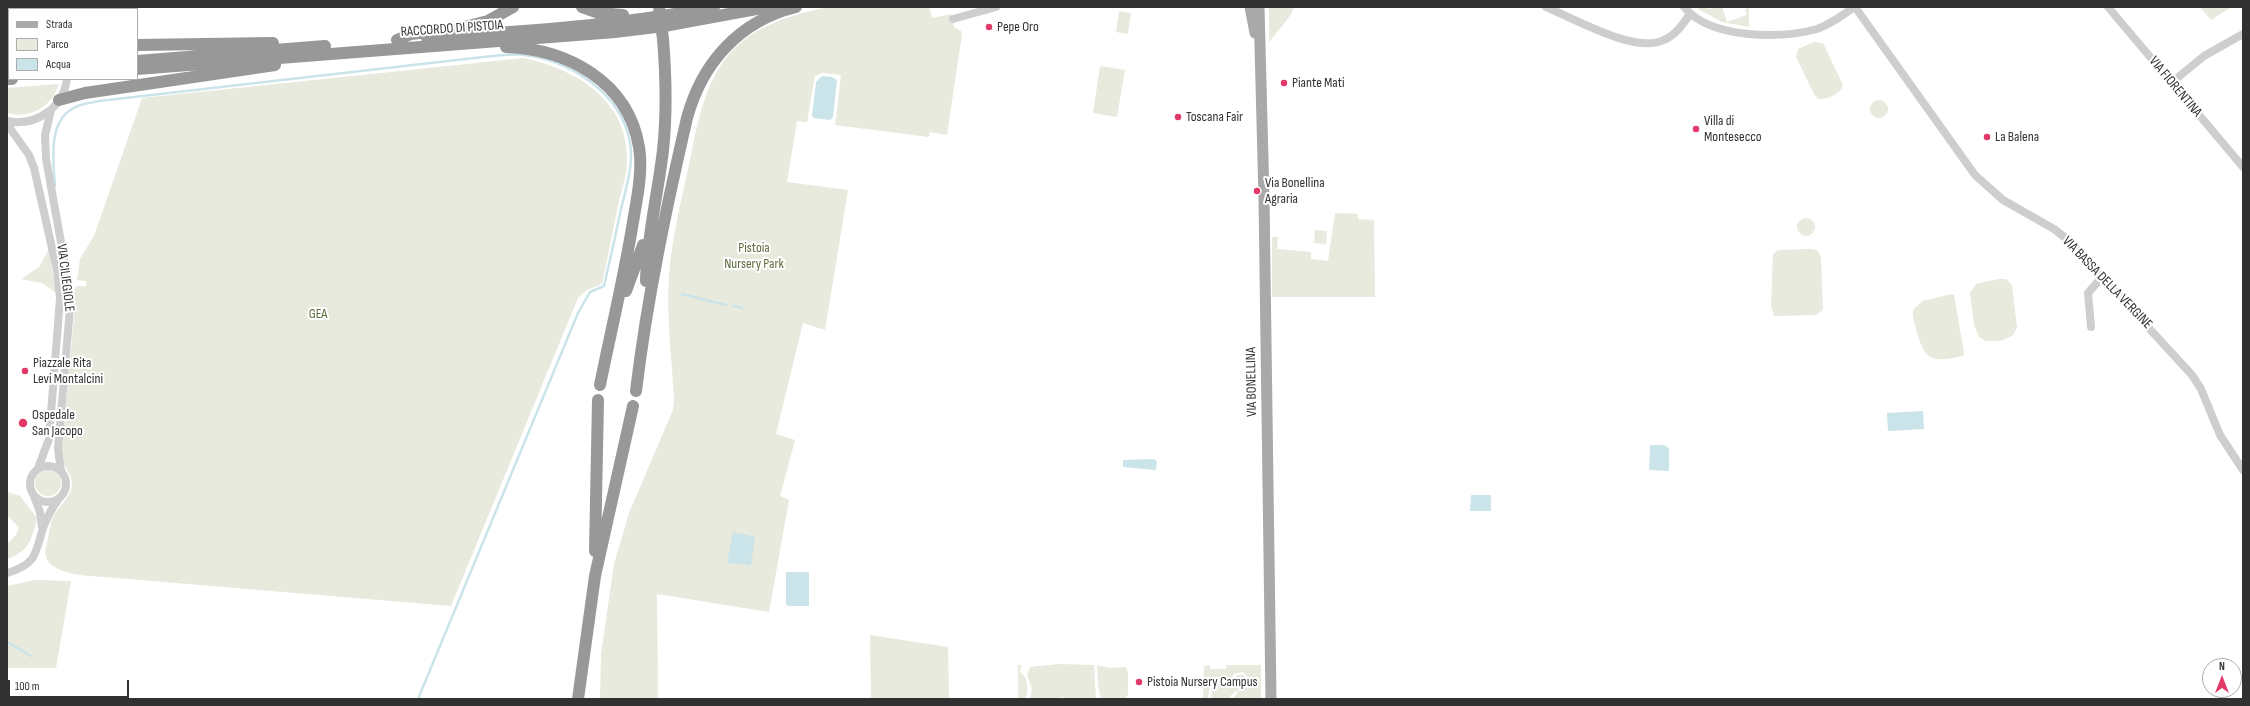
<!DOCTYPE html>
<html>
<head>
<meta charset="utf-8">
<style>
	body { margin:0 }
	#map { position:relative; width:2250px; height:706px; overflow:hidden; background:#fff; font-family:"Sofia Sans Condensed",sans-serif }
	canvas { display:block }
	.frame { position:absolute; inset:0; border:8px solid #313131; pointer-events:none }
	.legend { position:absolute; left:8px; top:8px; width:130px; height:72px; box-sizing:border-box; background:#fff; border:1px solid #adadad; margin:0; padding:5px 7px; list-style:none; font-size:12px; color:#313131 }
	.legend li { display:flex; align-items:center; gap:8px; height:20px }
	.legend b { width:20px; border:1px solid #adadad }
	.north { position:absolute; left:2202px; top:658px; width:40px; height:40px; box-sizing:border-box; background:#fff; border:1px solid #adadad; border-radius:50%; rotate:0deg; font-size:11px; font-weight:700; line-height:16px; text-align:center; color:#313131 }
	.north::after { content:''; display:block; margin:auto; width:14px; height:18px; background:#e13a68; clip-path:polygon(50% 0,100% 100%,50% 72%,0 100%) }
	.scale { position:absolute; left:8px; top:680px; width:121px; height:18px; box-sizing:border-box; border:2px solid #313131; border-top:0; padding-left:5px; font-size:12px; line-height:14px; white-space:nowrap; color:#313131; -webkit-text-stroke:3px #fff; paint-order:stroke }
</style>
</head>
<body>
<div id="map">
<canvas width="2250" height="706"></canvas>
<div class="frame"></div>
<ul class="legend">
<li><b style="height:5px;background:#a9a9a9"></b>Strada</li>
<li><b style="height:11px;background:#e7eadd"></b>Parco</li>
<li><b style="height:11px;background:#cae4ea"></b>Acqua</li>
</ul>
<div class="north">N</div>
<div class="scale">100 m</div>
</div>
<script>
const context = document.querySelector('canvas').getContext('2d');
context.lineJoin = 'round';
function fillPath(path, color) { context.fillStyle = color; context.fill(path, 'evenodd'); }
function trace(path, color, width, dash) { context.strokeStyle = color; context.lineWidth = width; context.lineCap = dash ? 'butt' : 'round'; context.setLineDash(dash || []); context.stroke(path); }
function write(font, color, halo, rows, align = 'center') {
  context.font = font + ' "Sofia Sans Condensed",sans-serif'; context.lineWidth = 4; context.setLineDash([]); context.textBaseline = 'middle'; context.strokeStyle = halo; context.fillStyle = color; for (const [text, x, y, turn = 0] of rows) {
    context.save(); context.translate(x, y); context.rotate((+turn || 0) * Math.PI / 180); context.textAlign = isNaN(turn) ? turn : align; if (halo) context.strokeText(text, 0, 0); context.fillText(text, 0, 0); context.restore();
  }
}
const green = new Path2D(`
	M 829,7 L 929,7 L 932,18 L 952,14 L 954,27 L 961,31 L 962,34 L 947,135 L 930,132 L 929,137 L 835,125 L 841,75 L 822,73 L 815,76 L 807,122 L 797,121 L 787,182 L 848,190 L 825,330 L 803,323 L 776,434 L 795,440 L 780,496 L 789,500 L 769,612 L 657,594 L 658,699 L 600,699 L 601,654 L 614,564 L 629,513 L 673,410 L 674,399 C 672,358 666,317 669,276 C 672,236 682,198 690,160 C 697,124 705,82 730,53 C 755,25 793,14 829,7 Z
	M 1269,7 L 1294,7 C 1290,20 1276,31 1269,43 Z
	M 1695,7 L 1707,7 L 1708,9 L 1722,7 L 1727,22 L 1747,15 L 1745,9 L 1749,8 L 1749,27 L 1722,22 Z
	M 2200,7 L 2230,7 L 2230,8 L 2211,20 Z
	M 1119,11 L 1131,13 L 1128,34 L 1116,32 Z
	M 1814,42 L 1823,43 L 1843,85 C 1841,94 1827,100 1818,99 L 1814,94 L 1796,57 L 1798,49 Z
	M 524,58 C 578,70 629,101 627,162 C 627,175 622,189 619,201 C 613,229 608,257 602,284 L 587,290 L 578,298 L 451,606 L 104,577 C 89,576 52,575 46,557 C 44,551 47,544 48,538 C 50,531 50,522 54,515 C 60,506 70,497 72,486 C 73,475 65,469 63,461 C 62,457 62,452 62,448 L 74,317 L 74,290 L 77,286 L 86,286 L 86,281 L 77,280 L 80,259 L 94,236 L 142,98 Z
	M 1100,66 L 1125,70 L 1117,117 L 1093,113 Z
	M 59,84 C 52,107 30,119 7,113 L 7,88 Z
	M1870 109a9 9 0 1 1 18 0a9 9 0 1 1-18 0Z
	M 1335,213 L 1358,214 L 1358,219 L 1374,220 L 1375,297 L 1272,297 L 1272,237 L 1278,237 L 1277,249 L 1311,252 L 1311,259 L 1328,261 Z
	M1797 227a9 9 0 1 1 18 0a9 9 0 1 1-18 0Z
	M 1315,230 L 1327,231 L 1326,244 L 1314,243 Z
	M 49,249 L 56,293 L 42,283 L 21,279 L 39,267 Z
	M 1810,249 L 1817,250 L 1821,257 L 1823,310 L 1816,315 L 1774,316 L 1771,306 L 1773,254 L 1778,250 Z
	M 1998,279 L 2006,279 L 2012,285 L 2017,328 L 2013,335 L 2001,341 L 1986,341 L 1979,337 L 1974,325 L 1970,293 L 1976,284 Z
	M 1951,294 L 1954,295 L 1964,353 L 1963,356 C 1935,362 1925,363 1917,332 C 1915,325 1912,317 1913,310 L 1923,301 Z
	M35 483a13 13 0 1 1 26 0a13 13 0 1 1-26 0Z
	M 7,492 L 20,496 L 37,518 C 32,539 29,552 7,559 L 7,544 L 16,535 L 19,528 L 7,515 Z
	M 35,580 L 71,581 L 56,668 L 7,668 L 7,586 Z
	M 870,635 L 948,647 L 949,699 L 871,699 Z
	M 1059,664 L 1094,665 L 1096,699 L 1066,699 L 1064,697 L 1060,697 L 1061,699 L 1030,699 L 1032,689 L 1027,675 L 1030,667 Z
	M 1018,665 L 1021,665 L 1020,672 C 1029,678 1028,690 1026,699 L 1018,699 Z
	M 1097,665 L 1110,668 L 1126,667 L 1128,673 L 1128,695 L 1124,699 L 1101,699 L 1098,685 Z
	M 1210,665 L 1210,669 L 1226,669 L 1226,665 L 1261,665 L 1261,699 L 1233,699 L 1238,691 L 1243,690 L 1249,678 L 1243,672 L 1233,674 L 1231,682 L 1223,683 L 1217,680 L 1210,683 L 1208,699 L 1203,699 L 1204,666 Z
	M 1237,675 L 1243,675 L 1245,677 L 1241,688 L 1230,696 L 1231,699 L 1211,699 L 1213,685 L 1218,683 L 1223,686 L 1232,685 Z`);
const water = new Path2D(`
	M 822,76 L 832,77 L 837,80 L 833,117 L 830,120 L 814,118 L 812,116 L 816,82 Z
	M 1923,411 L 1924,429 L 1888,431 L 1887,413 Z
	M 1650,445 L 1664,445 L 1669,448 L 1669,471 L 1649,470 Z
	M 1154,459 L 1157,461 L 1156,470 L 1123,467 L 1123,460 Z
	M 1471,495 L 1491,495 L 1491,511 L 1470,511 Z
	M 733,532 L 755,537 L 751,565 L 727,563 Z
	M 786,572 L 809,572 L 809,606 L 788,606 L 786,604 Z`);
const stream = new Path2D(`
	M 55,186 C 53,160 47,117 78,106 C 85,103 92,103 99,101 L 483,57 C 497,56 512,53 525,55 C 571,61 622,94 630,143 C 634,164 626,188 621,209 C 616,234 610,260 604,286 L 590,292 L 578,313 L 418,699
	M 682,294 L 726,305
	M 734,306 L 742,308
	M 7,642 L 31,656`);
const minor = new Path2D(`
	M 87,7 L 88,9
	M 1546,7 C 1575,19 1635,54 1664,40 C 1676,35 1683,24 1690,14
	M 1684,7 C 1710,39 1780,39 1817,29 C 1831,24 1842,16 1854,7
	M 1855,7 L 1975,175 L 2003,200 L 2054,229 L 2068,240 L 2192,375 L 2201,389 L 2220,435 L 2243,470
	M 2108,7 L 2243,167
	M 19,9 L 21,7
	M 57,9 L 58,7
	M 953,19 L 996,7
	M 7,22 L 9,20
	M 7,28 L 9,27
	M 2171,83 L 2204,56 L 2243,34
	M 51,110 L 45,135 L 46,159 L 66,270 L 70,308 L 58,449 L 61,471
	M 7,121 C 36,127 63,108 67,79
	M 7,124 L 29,155 L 34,168 L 57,270 L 60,298 L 49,439 L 38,468
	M 2091,327 L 2088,293 L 2103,276
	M30 484a18 18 0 1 1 36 0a18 18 0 1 1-36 0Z
	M 34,496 L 40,512 L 42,527
	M 7,573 C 37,564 35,554 43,528 C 47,517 52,508 58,500`);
const major = new Path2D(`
	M 1250,7 L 1255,33
	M 1259,7 L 1264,198 L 1271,699`);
const highway = new Path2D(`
	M 582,7 L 599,13 L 623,15
	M 457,29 L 488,21 L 513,7
	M 427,38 C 523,31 620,26 714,7
	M 397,40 L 411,34 L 436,31
	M 137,45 L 273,43
	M 506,47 C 567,49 628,81 639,147 C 643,171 637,198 633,222 C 624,277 611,331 600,385
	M 137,61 L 325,46
	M 137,69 L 615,32 L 664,26 L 767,7
	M 7,70 L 9,70
	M 7,79 L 12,79
	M 59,100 L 85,93 L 275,65
	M 646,281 C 647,236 658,194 663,150 C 667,113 666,76 663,39
	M 626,291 L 643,245
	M 636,391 C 647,299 666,209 687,118 C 702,63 739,21 796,7
	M 595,551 L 598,400
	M 578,699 L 595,576 L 633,406`);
const highwayBridge = new Path2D(`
	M 659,7 L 663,39`);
const markers = [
	[989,27,4,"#e13a68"],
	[1284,83,4,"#e13a68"],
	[1178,117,4,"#e13a68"],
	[1696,129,4,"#e13a68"],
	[1987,137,4,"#e13a68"],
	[1257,191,4,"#e13a68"],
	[25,371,4,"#e13a68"],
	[23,423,5,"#e13a68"],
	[1139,682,4,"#e13a68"]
];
const poiNames = [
	["Pepe Oro",997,27],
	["Piante Mati",1292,83],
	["Toscana Fair",1186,117],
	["Villa di",1704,121],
	["Montesecco",1704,137],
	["La Balena",1995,137],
	["Via Bonellina",1265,183],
	["Agraria",1265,199],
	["Piazzale Rita",33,363],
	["Levi Montalcini",33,379],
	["Ospedale",32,415],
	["San Jacopo",32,431],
	["Pistoia Nursery Campus",1147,682]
];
const streetNames = [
	["RACCORDO DI PISTOIA",452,29,-4],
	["VIA FIORENTINA",2175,87,50],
	["VIA CILIEGIOLE",65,278,83],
	["VIA BASSA DELLA VERGINE",2107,283,46],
	["VIA BONELLINA",1252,382,-91]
];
const parkNames = [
	["Pistoia",754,248],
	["Nursery Park",754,264],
	["GEA",318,314]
];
fillPath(green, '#e7eadd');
fillPath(water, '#cae4ea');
trace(stream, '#cae4ea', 2.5);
trace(minor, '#cecece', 8);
trace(major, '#a9a9a9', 11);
trace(highway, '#989898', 12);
trace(highwayBridge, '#989898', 12);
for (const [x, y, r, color] of markers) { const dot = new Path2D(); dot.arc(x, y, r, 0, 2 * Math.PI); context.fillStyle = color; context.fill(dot); trace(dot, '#fff', 1.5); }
write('14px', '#313131', '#fff', poiNames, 'left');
write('14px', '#313131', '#fff', streetNames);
write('14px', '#5d6c3f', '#fff', parkNames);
</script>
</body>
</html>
